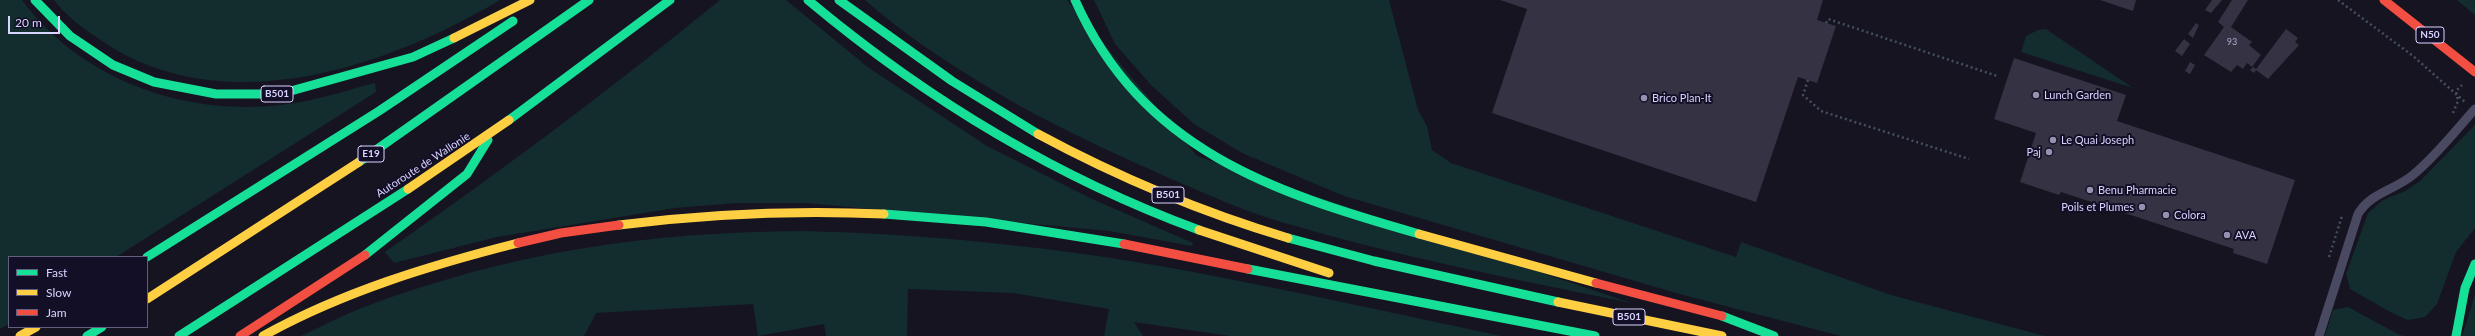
<!DOCTYPE html>
<html>
<head>
<meta charset="utf-8">
<style>
	body { margin:0 }
	#map { position:relative; width:2475px; height:336px; overflow:hidden; background:#161421; font-family:Lato,sans-serif }
	canvas { display:block }
	.legend { position:absolute; left:8px; top:256px; width:140px; height:72px; box-sizing:border-box; background:#130f26; border:1px solid #625e7d; margin:0; padding:5px 7px; list-style:none; font-size:12px; color:#d9d4ff }
	.legend li { display:flex; align-items:center; gap:8px; height:20px }
	.legend b { width:20px; border:1px solid #625e7d }
	.scale { position:absolute; left:8px; top:16px; width:52px; height:18px; box-sizing:border-box; border:2px solid #d9d4ff; border-top:0; padding-left:5px; font-size:12px; line-height:14px; white-space:nowrap; color:#d9d4ff; -webkit-text-stroke:3px #130f26; paint-order:stroke }
</style>
</head>
<body>
<div id="map">
<canvas width="2475" height="336"></canvas>
<ul class="legend">
<li><b style="height:5px;background:#16e098"></b>Fast</li>
<li><b style="height:5px;background:#ffcf43"></b>Slow</li>
<li><b style="height:5px;background:#f24e42"></b>Jam</li>
</ul>
<div class="scale">20 m</div>
</div>
<script>
const context = document.querySelector('canvas').getContext('2d');
context.lineJoin = 'round';
function fillPath(path, color) { context.fillStyle = color; context.fill(path, 'evenodd'); }
function trace(path, color, width, dash) { context.strokeStyle = color; context.lineWidth = width; context.lineCap = dash ? 'butt' : 'round'; context.setLineDash(dash || []); context.stroke(path); }
function write(font, color, halo, rows, align = 'center') {
  context.font = font + ' Lato,sans-serif'; context.lineWidth = 4; context.setLineDash([]); context.textBaseline = 'middle'; context.strokeStyle = halo; context.fillStyle = color; for (const [text, x, y, turn = 0] of rows) {
    context.save(); context.translate(x, y); context.rotate((+turn || 0) * Math.PI / 180); context.textAlign = isNaN(turn) ? turn : align; if (halo) context.strokeText(text, 0, 0); context.fillText(text, 0, 0); context.restore();
  }
}
const green = new Path2D(`
	M 0,0 L 22,0 C 80,79 183,116 280,105 C 312,102 343,91 375,83 L 376,92 L 116,257 L 9,257 L 9,324 L 0,329 Z
	M 54,0 L 500,0 C 386,68 222,123 102,41 C 84,29 67,17 54,0 Z
	M 720,0 L 786,0 L 869,68 L 987,146 L 1092,199 L 1193,243 L 1192,246 L 1109,231 L 806,203 L 736,203 L 675,208 L 497,237 L 394,263 L 385,252 C 500,172 611,89 720,0 Z
	M 865,0 L 1067,0 L 1197,156 L 1631,303 C 1516,280 1401,257 1288,224 C 1248,213 1209,195 1171,179 C 1120,156 1069,133 1020,106 C 967,75 911,41 865,0 Z
	M 1094,0 L 1389,0 L 1418,110 L 1427,126 L 1432,150 L 1451,163 L 1736,257 L 1741,242 L 1891,295 L 2045,336 L 1841,336 L 1683,295 L 1344,196 L 1242,153 L 1194,124 L 1151,85 L 1115,44 Z
	M 2457,0 L 2475,0 L 2475,15 Z
	M 2046,29 L 2133,88 L 2021,52 L 2026,36 L 2038,30 Z
	M 2475,125 L 2475,228 L 2456,252 L 2437,304 L 2425,317 L 2408,320 L 2392,313 L 2350,289 L 2346,274 L 2368,213 L 2383,200 L 2405,191 L 2420,181 Z
	M 803,231 C 927,234 1055,247 1177,269 C 1286,289 1393,313 1501,336 L 1230,336 L 1134,322 L 1143,336 L 1104,336 L 1109,309 L 1013,293 L 908,289 L 907,336 L 826,336 L 824,324 L 758,336 L 753,304 L 596,313 L 584,336 L 301,336 C 322,326 343,315 364,307 C 511,252 647,232 803,231 Z
	M 2475,295 L 2475,336 L 2462,336 L 2474,298 Z
	M 2348,307 L 2400,335 L 2405,336 L 2325,336 L 2333,310 Z`);
const building = new Path2D(`
	M 1500,0 L 1823,0 L 1817,20 L 1836,26 L 1817,83 L 1798,77 L 1756,202 L 1492,113 L 1527,9 Z
	M 2100,0 L 2136,0 L 2133,11 Z
	M 2212,0 L 2222,0 L 2211,13 L 2205,10 Z
	M 2232,0 L 2248,0 L 2231,27 L 2252,42 L 2249,45 L 2261,55 L 2252,67 L 2247,63 L 2243,69 L 2237,65 L 2231,72 L 2204,55 L 2224,27 L 2218,22 Z
	M 2196,23 L 2199,25 L 2193,38 L 2188,34 Z
	M 2286,29 L 2298,38 L 2295,42 L 2299,45 L 2268,79 L 2256,70 L 2254,73 L 2250,70 L 2253,67 L 2256,69 Z
	M 2184,39 L 2190,44 L 2182,56 L 2175,51 Z
	M 2014,58 L 2126,95 L 2117,121 L 2295,180 L 2267,264 L 2233,253 L 2234,249 L 2061,192 L 2059,195 L 2020,182 L 2036,133 L 1994,119 Z
	M 2190,62 L 2195,65 L 2190,74 L 2185,71 Z`);
const path = new Path2D(`
	M 2338,0 L 2413,56 L 2465,102
	M 1826,23 L 1828,19 L 1997,76
	M 1808,80 L 1803,95 L 1821,111 L 1969,159
	M 2453,113 L 2458,101 L 2456,91 L 2462,85
	M 2329,257 L 2342,216`);
const lane = new Path2D(`
	M 2319,336 L 2358,214 C 2371,192 2396,190 2414,174 C 2437,155 2456,130 2475,109`);
const fast = new Path2D(`
	M 35,0 L 70,36 L 113,65 L 154,82 L 216,94 L 280,94 L 413,57 L 454,38
	M 808,0 C 925,98 1055,177 1199,230
	M 839,0 L 952,81 L 1038,134
	M 1075,0 C 1142,150 1272,192 1419,234
	M 509,120 L 670,0
	M 359,162 L 589,0
	M 884,214 L 986,222 L 1124,244
	M 1288,238 L 1374,261 L 1558,302
	M 365,255 L 467,174 L 488,140
	M 147,257 L 379,111 L 513,21
	M 1248,269 L 1595,336
	M 1722,316 L 1774,336
	M 87,336 L 102,327
	M 179,336 L 408,189
	M 2456,336 L 2465,288 L 2475,264`);
const slow = new Path2D(`
	M 454,38 L 530,0
	M 1038,134 C 1118,177 1201,212 1288,238
	M 408,189 L 509,120
	M 619,225 C 707,214 796,210 884,214
	M 1199,230 L 1329,273
	M 1419,234 L 1596,283
	M 147,299 L 359,162
	M 1558,302 L 1722,336
	M 20,336 L 36,327
	M 263,336 C 342,292 431,265 518,243`);
const jam = new Path2D(`
	M 2384,0 L 2475,72
	M 518,243 L 561,233 L 619,225
	M 1124,244 L 1248,269
	M 1596,283 L 1722,316
	M 240,336 L 365,255`);
const markers = [
	[2036,95,4,"#9591b1"],
	[1644,98,4,"#9591b1"],
	[2053,140,4,"#9591b1"],
	[2049,152,4,"#9591b1"],
	[2090,190,4,"#9591b1"],
	[2142,207,4,"#9591b1"],
	[2166,215,4,"#9591b1"],
	[2227,235,4,"#9591b1"]
];
const numberNames = [
	["93",2232,42]
];
const shields = [
	[2430,35,28],
	[277,94,32],
	[371,154,26],
	[1168,195,32],
	[1629,317,32]
];
const shieldNames = [
	["N50",2430,35],
	["B501",277,94],
	["E19",371,154],
	["B501",1168,195],
	["B501",1629,317]
];
const poiNames = [
	["Lunch Garden",2044,95],
	["Brico Plan-It",1652,98],
	["Le Quai Joseph",2061,140],
	["Paj",2041,152,"right"],
	["Benu Pharmacie",2098,190],
	["Poils et Plumes",2134,207,"right"],
	["Colora",2174,215],
	["AVA",2235,235]
];
const streetNames = [
	["Autoroute de Wallonie",423,165,-33]
];
fillPath(green, '#132c2d');
fillPath(building, '#343243');
trace(path, '#44505f', 2.5, [2, 3]);
trace(lane, '#4a4962', 9);
trace(fast, '#16e098', 9);
trace(slow, '#ffcf43', 9);
trace(jam, '#f24e42', 9);
for (const [x, y, r, color] of markers) { const dot = new Path2D(); dot.arc(x, y, r, 0, 2 * Math.PI); context.fillStyle = color; context.fill(dot); trace(dot, '#130f26', 1.5); }
write('9px', '#b0acd0', null, numberNames);
for (const [x, y, w] of shields) { const box = new Path2D(); box.roundRect(x - w / 2, y - 8, w, 16, 3); context.fillStyle = '#130f26'; context.fill(box); trace(box, '#d9d4ff', 1); }
write('bold 10px', '#d9d4ff', null, shieldNames);
write('11px', '#d9d4ff', '#130f26', poiNames, 'left');
write('11px', '#d9d4ff', '#130f26', streetNames);
</script>
</body>
</html>
